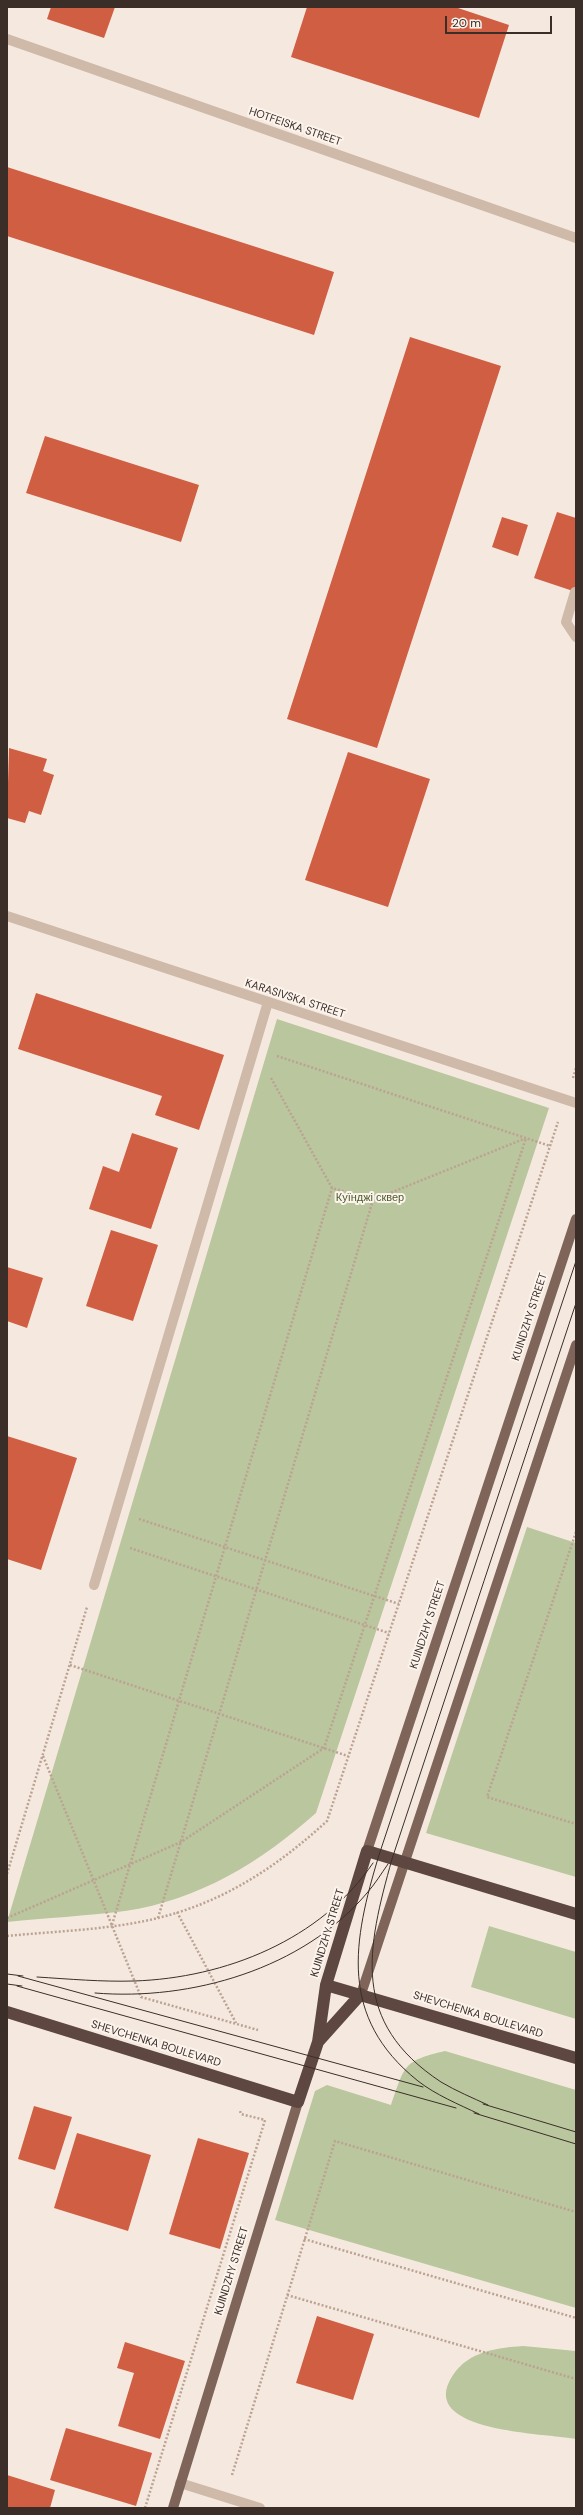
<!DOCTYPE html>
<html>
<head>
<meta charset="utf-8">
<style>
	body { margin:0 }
	#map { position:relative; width:583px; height:2515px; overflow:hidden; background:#f5e9df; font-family:"DM Sans",sans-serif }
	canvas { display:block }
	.frame { position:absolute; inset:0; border:8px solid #3b2e29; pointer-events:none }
	.scale { position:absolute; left:445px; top:16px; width:107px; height:18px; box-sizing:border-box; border:2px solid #3b2e29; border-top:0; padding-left:5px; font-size:12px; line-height:14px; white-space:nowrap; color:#3b2e29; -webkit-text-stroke:3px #fcf4ec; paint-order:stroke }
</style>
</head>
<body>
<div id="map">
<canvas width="583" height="2515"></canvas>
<div class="frame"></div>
<div class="scale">20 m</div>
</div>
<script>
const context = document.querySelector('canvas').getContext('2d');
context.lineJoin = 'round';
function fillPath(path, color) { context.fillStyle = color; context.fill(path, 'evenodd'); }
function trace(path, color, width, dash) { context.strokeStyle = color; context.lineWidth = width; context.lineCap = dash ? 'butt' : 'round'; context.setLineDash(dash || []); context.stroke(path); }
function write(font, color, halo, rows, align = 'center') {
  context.font = font + ' "DM Sans",sans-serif'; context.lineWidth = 4; context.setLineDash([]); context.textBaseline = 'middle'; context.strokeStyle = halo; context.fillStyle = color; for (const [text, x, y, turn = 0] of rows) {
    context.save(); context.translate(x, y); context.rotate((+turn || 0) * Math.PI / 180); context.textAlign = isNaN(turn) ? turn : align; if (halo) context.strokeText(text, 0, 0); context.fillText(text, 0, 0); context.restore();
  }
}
const green = new Path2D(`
	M 277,1019 L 549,1108 L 316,1813 C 261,1862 199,1900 125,1911 C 86,1916 46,1918 7,1922 Z
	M 527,1527 L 576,1543 L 576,1877 L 426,1833 Z
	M 489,1926 L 576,1952 L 576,2019 L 471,1987 Z
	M 445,2051 L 576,2090 L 576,2308 L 275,2220 L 315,2091 L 327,2085 L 391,2105 C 405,2066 402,2061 445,2051 Z
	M 523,2346 L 576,2351 L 576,2439 C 547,2433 414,2433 453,2375 C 469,2351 497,2348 523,2346 Z`);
const building = new Path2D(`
	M 51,7 L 115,7 L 104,38 L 47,19 Z
	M 307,7 L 455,7 L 509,25 L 479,118 L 291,57 Z
	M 7,167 L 334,272 L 314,335 L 7,236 Z
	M 410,337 L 501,366 L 377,748 L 287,719 Z
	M 45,436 L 199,485 L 181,542 L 26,493 Z
	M 557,512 L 576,518 L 576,592 L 534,578 Z
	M 502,517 L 528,525 L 518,556 L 492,547 Z
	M 9,748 L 47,759 L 43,771 L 54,775 L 41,815 L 29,811 L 25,823 L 7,818 Z
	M 348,752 L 430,779 L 388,907 L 305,880 Z
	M 36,993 L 224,1055 L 199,1130 L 155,1115 L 162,1096 L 18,1049 Z
	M 132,1133 L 178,1148 L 151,1229 L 89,1209 L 103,1166 L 119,1172 Z
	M 111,1230 L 158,1245 L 133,1321 L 86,1306 Z
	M 7,1267 L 43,1278 L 27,1328 L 7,1321 Z
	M 7,1436 L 77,1458 L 41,1570 L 7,1559 Z
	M 34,2106 L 72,2117 L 55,2170 L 18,2159 Z
	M 77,2133 L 151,2155 L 128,2231 L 54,2208 Z
	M 198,2138 L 249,2153 L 220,2249 L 169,2234 Z
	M 317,2316 L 374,2334 L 353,2400 L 296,2383 Z
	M 125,2342 L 185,2361 L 160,2439 L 118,2426 L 134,2373 L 117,2368 Z
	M 66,2428 L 152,2453 L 136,2506 L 50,2480 Z
	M 7,2475 L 55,2490 L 50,2508 L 7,2508 Z`);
const path = new Path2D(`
	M 277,1056 L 550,1146
	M 271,1078 L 332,1188 L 373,1200 L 526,1138
	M 573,1078 L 576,1068
	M 139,1519 L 399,1604
	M 576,1532 L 487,1797 L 576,1824
	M 130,1548 L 389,1633
	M 70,1665 L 348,1756
	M 43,1756 L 141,1997 L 258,2030
	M 7,1874 L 87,1607
	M 177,1912 L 236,2023
	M 7,1918 L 181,1842 L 324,1748 L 526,1138
	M 158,1918 L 373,1200
	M 112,1925 L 332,1188
	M 7,1936 C 57,1931 109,1930 158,1918 C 224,1902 278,1866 327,1821 L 558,1122
	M 304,2239 L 576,2318
	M 287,2295 L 576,2379
	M 232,2475 L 335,2141 L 576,2212
	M 145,2508 L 265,2120 L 241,2114 L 240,2111`);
const minor = new Path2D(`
	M 7,39 L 576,238
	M 575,592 L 566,622 L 576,637
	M 7,916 L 576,1103
	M 94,1585 L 268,1002
	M 180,2483 L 260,2508`);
const major = new Path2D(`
	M 367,1851 L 576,1219
	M 361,1994 L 576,1345
	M 173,2508 L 298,2102`);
const highway = new Path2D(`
	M 326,1985 L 576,2058
	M 7,2012 L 298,2102 L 318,2042 L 326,1985 L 367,1851 L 576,1914
	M 318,2042 L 361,1994`);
const tram = new Path2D(`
	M 7,1974 L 23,1976
	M 18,1976 L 423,2087
	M 37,1977 C 69,1979 102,1982 134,1981 C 225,1978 321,1940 373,1863
	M 7,1984 L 22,1986
	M 17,1986 L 456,2108
	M 95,1993 C 191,2001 303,1969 367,1893 C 375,1884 381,1874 388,1864
	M 483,2104 L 576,2132
	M 488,2105 C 473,2098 456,2091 441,2082 C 350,2022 367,1949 392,1859 L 576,1303
	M 474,2113 L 576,2144
	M 479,2114 C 458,2104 436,2095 418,2081 C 338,2017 353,1941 379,1855 L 576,1261`);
const streetNames = [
	["HOTFEISKA STREET",295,127,19],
	["KARASIVSKA STREET",295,999,18],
	["KUINDZHY STREET",530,1317,-72],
	["KUINDZHY STREET",428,1625,-72],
	["KUINDZHY STREET",328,1933,-73],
	["SHEVCHENKA BOULEVARD",478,2015,17],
	["SHEVCHENKA BOULEVARD",156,2044,17],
	["KUINDZHY STREET",232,2271,-73]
];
const parkNames = [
	["Куїнджі сквер",370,1198]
];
fillPath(green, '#bac69d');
fillPath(building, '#d05e42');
trace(path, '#bba293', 2.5, [2, 2]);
trace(minor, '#cfb9a9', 10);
trace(major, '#7e6459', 10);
trace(highway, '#5d4740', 12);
trace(tram, '#3b2e29', 1);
write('11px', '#3b2e29', '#fcf4ec', streetNames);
write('11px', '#4c5c2b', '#fcf4ec', parkNames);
</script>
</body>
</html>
